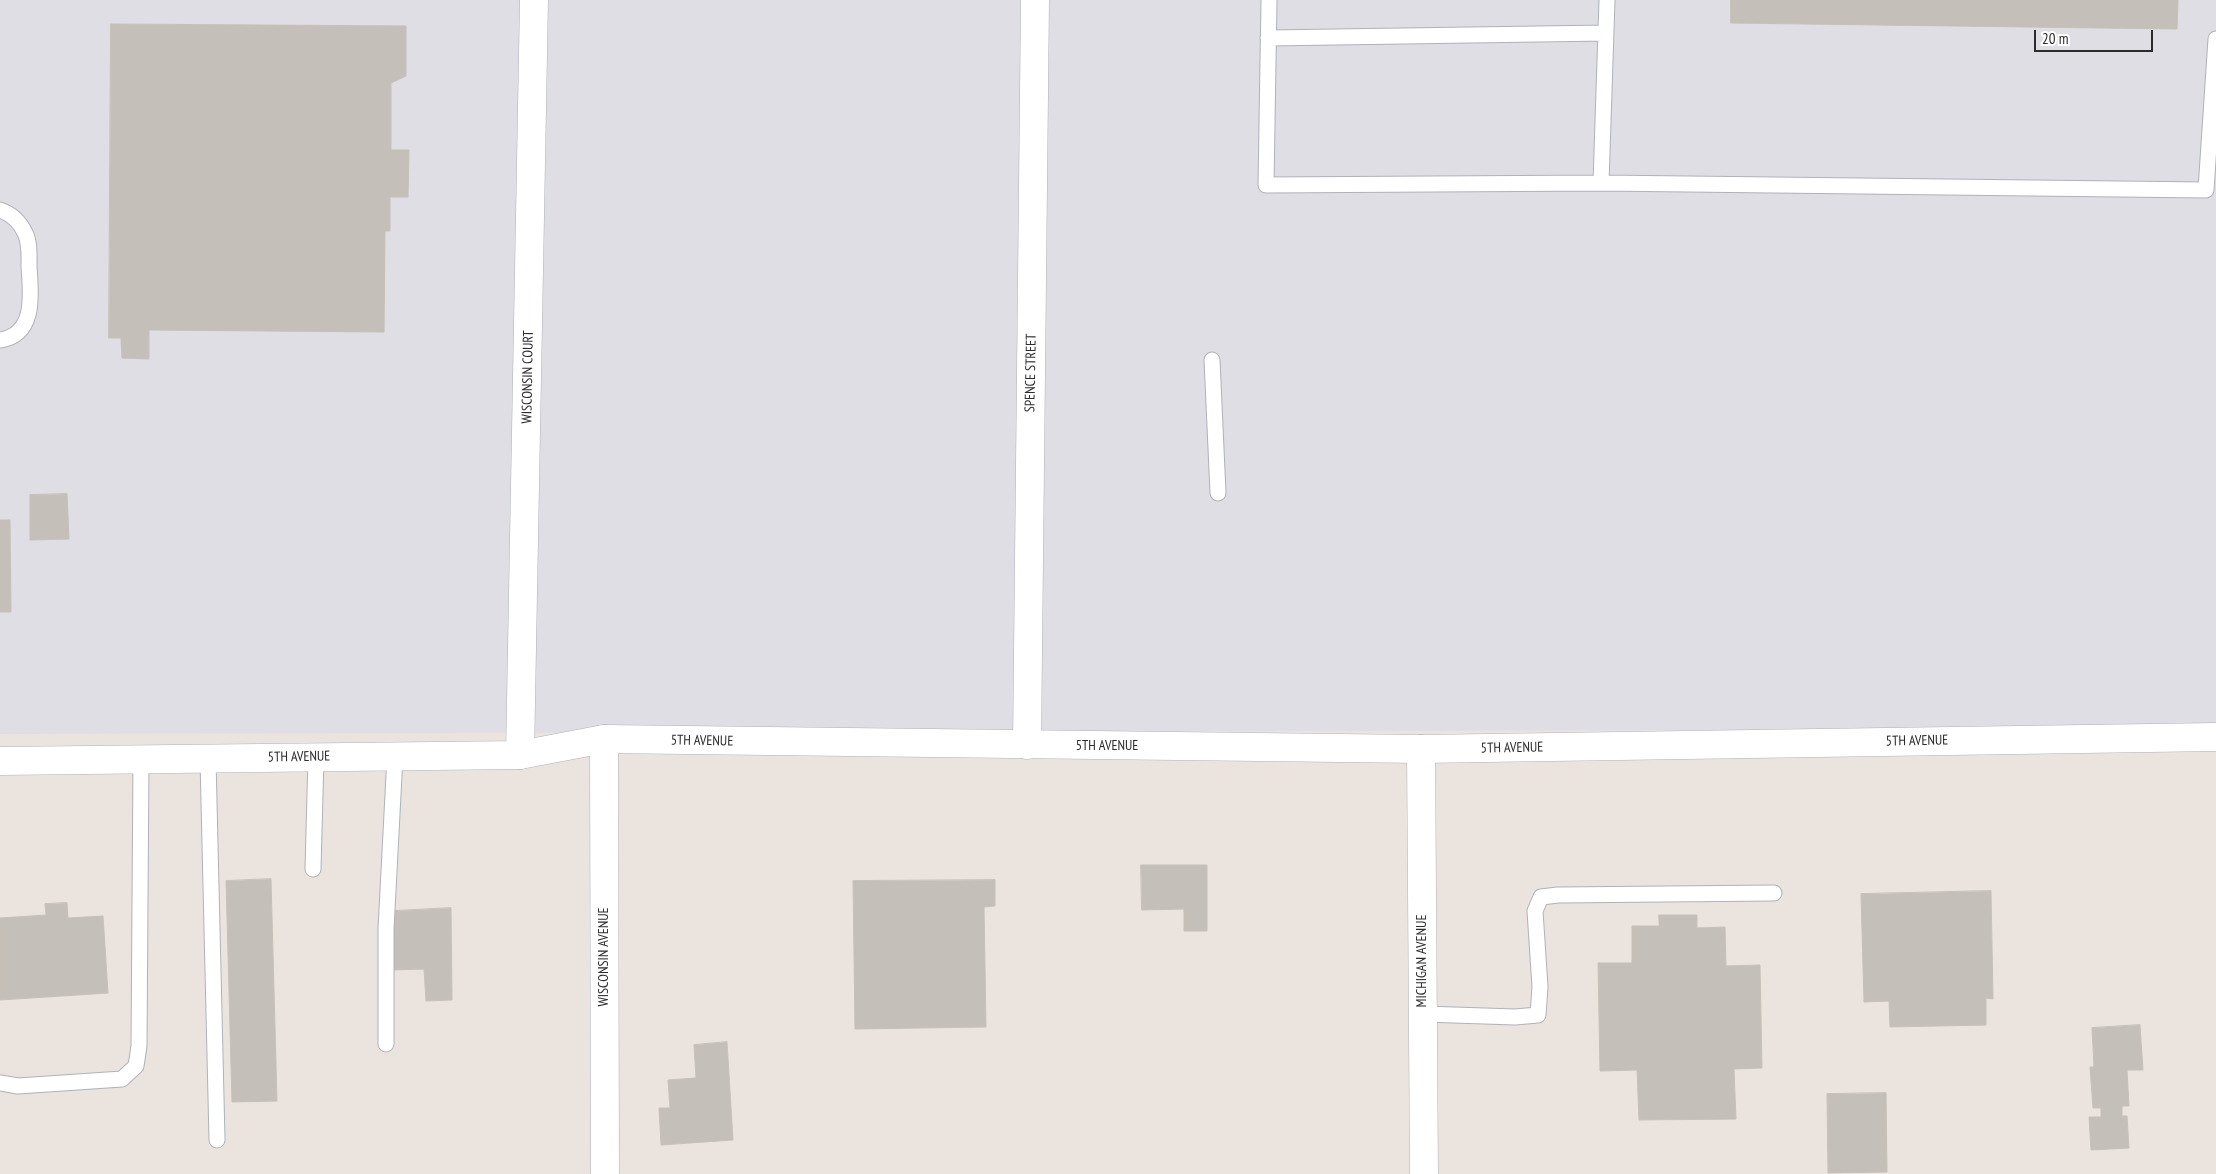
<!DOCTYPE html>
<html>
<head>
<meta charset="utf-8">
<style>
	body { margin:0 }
	#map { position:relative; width:2216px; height:1174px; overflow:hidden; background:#ebe4de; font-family:"PT Sans Narrow",sans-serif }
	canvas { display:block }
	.scale { position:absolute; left:2034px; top:30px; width:119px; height:22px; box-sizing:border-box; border:2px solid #2b2b2b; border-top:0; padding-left:6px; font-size:15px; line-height:18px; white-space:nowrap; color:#2b2b2b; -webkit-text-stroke:4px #fff; paint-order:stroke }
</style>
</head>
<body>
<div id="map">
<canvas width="2216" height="1174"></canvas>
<div class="scale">20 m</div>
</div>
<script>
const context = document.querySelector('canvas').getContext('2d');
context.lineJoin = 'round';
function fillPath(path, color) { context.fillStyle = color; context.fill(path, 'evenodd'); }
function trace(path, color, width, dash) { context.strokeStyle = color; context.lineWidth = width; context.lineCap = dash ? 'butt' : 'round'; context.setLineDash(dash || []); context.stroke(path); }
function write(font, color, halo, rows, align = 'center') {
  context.font = font + ' "PT Sans Narrow",sans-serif'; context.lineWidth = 4; context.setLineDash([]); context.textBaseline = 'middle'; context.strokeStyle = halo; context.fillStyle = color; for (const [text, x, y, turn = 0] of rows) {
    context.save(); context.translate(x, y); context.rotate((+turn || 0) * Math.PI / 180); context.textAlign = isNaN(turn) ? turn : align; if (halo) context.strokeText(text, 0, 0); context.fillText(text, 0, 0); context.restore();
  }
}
const industrial = new Path2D(`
	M 0,0 L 2216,0 L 2216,729 L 0,734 Z`);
const building = new Path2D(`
	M 1731,0 L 2178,0 L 2177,29 L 1731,23 Z
	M 111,24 L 406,26 L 406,76 L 391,83 L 391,150 L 409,150 L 408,197 L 390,197 L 390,231 L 385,231 L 384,332 L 149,330 L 149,359 L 122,358 L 121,338 L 109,338 Z
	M 67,494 L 69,539 L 30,540 L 30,495 Z
	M 0,520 L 10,520 L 11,612 L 0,612 Z
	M 1141,865 L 1207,865 L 1207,931 L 1184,931 L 1184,909 L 1142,910 Z
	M 271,879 L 277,1101 L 232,1102 L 226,881 Z
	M 995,880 L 995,906 L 984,907 L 986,1027 L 855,1029 L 853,881 Z
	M 1991,891 L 1993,999 L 1986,998 L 1986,1025 L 1890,1027 L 1889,1001 L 1864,1002 L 1861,894 Z
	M 67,903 L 68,918 L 103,916 L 108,993 L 0,1000 L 0,918 L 46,915 L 45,904 Z
	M 451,908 L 452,1000 L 426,1001 L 424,969 L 393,970 L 394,911 Z
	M 1659,915 L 1697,915 L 1697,928 L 1725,927 L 1726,966 L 1760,965 L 1762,1068 L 1734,1069 L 1736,1119 L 1639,1120 L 1637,1070 L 1600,1071 L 1598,963 L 1632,963 L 1632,926 L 1659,926 Z
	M 2140,1025 L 2143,1070 L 2127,1070 L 2129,1106 L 2122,1106 L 2122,1116 L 2127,1116 L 2129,1148 L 2091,1150 L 2089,1117 L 2101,1117 L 2101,1108 L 2093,1108 L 2090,1067 L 2094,1067 L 2092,1028 Z
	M 727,1042 L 733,1140 L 661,1145 L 659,1108 L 670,1108 L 668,1080 L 696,1078 L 694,1045 Z
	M 1886,1093 L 1887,1172 L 1828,1173 L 1827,1094 Z`);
const service = new Path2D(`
	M 1269,0 L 1266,185 L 1601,183 L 1607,0
	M 1268,38 L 1606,33
	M 1601,183 L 2206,190 L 2216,39
	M 0,210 C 12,214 20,222 25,233 C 30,242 29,256 29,267 C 31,294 36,335 0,340
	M 1212,360 L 1218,493
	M 208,759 L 217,1140
	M 313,869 L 316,757
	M 1423,1014 L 1515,1017 L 1538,1015 L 1540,987 L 1535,911 L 1541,897 L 1558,895 L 1774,893
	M 386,1044 L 386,929 L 395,756
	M 0,1083 L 18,1086 L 122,1079 L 136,1066 L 139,1046 L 141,759`);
const minor = new Path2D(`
	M 604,739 L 605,1174
	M 1027,745 L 1035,0
	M 1421,749 L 1424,1174
	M 520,755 L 534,0`);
const secondary = new Path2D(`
	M 0,761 L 520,755 L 604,739 L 1421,749 L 2216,737`);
const streetNames = [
	["SPENCE STREET",1031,373,-89],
	["WISCONSIN COURT",528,377,-89],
	["5TH AVENUE",702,741,1],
	["5TH AVENUE",1917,741,-1],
	["5TH AVENUE",1107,746],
	["5TH AVENUE",1512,748,-1],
	["5TH AVENUE",299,757,-1],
	["WISCONSIN AVENUE",604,957,-90],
	["MICHIGAN AVENUE",1422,961,-90]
];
fillPath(industrial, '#dfdee4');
fillPath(building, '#c4bfb9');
trace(building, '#c7c0b8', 1);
trace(service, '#aeb2ba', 17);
trace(minor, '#aeb2ba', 29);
trace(secondary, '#aeb2ba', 29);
trace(service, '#fff', 15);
trace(minor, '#fff', 28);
trace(secondary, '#fff', 28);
write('14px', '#2b2b2b', '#fff', streetNames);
</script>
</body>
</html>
